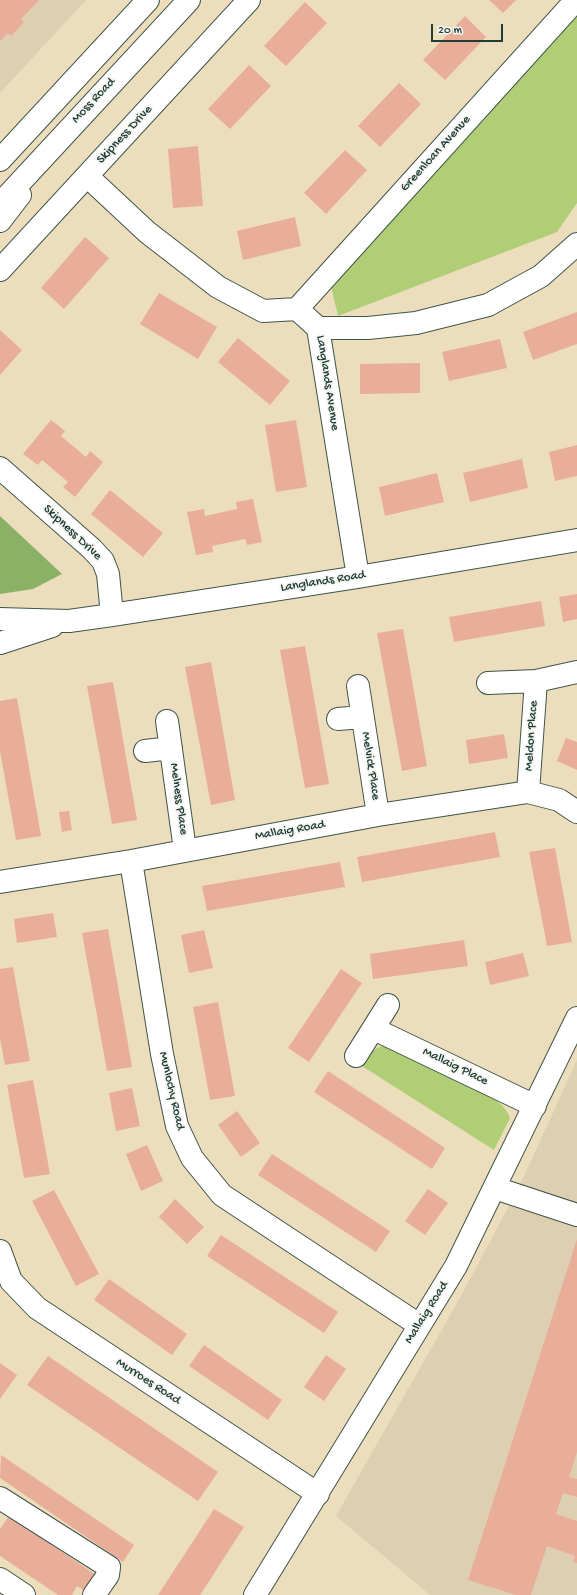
<!DOCTYPE html>
<html>
<head>
<meta charset="utf-8">
<style>
	body { margin:0 }
	#map { position:relative; width:577px; height:1595px; overflow:hidden; background:#ecdebc; font-family:"Gochi Hand",sans-serif }
	canvas { display:block }
	.scale { position:absolute; left:431px; top:24px; width:72px; height:18px; box-sizing:border-box; border:2px solid #1f3d34; border-top:0; padding-left:5px; font-size:12px; line-height:14px; white-space:nowrap; color:#1f3d34; -webkit-text-stroke:3px #f6f6f2; paint-order:stroke }
</style>
</head>
<body>
<div id="map">
<canvas width="577" height="1595"></canvas>
<div class="scale">20 m</div>
</div>
<script>
const context = document.querySelector('canvas').getContext('2d');
context.lineJoin = 'round';
function fillPath(path, color) { context.fillStyle = color; context.fill(path, 'evenodd'); }
function trace(path, color, width, dash) { context.strokeStyle = color; context.lineWidth = width; context.lineCap = dash ? 'butt' : 'round'; context.setLineDash(dash || []); context.stroke(path); }
function write(font, color, halo, rows, align = 'center') {
  context.font = font + ' "Gochi Hand",sans-serif'; context.lineWidth = 3.5; context.setLineDash([]); context.textBaseline = 'middle'; context.strokeStyle = halo; context.fillStyle = color; for (const [text, x, y, turn = 0] of rows) {
    context.save(); context.translate(x, y); context.rotate((+turn || 0) * Math.PI / 180); context.textAlign = isNaN(turn) ? turn : align; if (halo) context.strokeText(text, 0, 0); context.fillText(text, 0, 0); context.restore();
  }
}
const built = new Path2D(`
	M 0,0 L 86,0 L 0,93 Z
	M 577,1060 L 577,1595 L 430,1595 L 336,1516 L 462,1294 L 519,1187 Z`);
const green = new Path2D(`
	M 577,10 L 577,203 L 557,232 L 338,316 L 331,286 Z
	M 383,1046 L 388,1047 L 480,1090 C 492,1098 505,1104 510,1118 L 494,1150 L 362,1066 C 368,1058 372,1048 383,1046 Z`);
const forest = new Path2D(`
	M 0,516 L 62,574 L 33,589 L 0,594 Z`);
const building = new Path2D(`
	M 0,0 L 39,0 L 21,19 L 24,22 L 11,36 L 8,33 L 0,41 Z
	M 489,0 L 516,0 L 503,13 Z
	M 305,2 L 327,23 L 286,66 L 264,46 Z
	M 465,16 L 486,37 L 445,80 L 423,60 Z
	M 249,65 L 271,86 L 230,129 L 208,109 Z
	M 399,83 L 421,104 L 380,147 L 358,126 Z
	M 198,146 L 203,206 L 173,208 L 168,149 Z
	M 345,150 L 367,170 L 326,214 L 304,193 Z
	M 295,217 L 301,246 L 243,260 L 237,231 Z
	M 85,237 L 109,258 L 64,309 L 41,288 Z
	M 159,293 L 217,327 L 198,359 L 140,324 Z
	M 577,312 L 577,344 L 533,360 L 523,332 Z
	M 0,330 L 22,350 L 0,375 Z
	M 238,338 L 290,381 L 270,405 L 218,362 Z
	M 500,339 L 507,368 L 449,381 L 442,352 Z
	M 420,363 L 420,393 L 360,394 L 360,364 Z
	M 51,420 L 65,431 L 61,436 L 86,457 L 90,451 L 103,462 L 75,497 L 63,487 L 68,482 L 42,460 L 38,465 L 23,454 Z
	M 296,420 L 307,487 L 276,492 L 265,425 Z
	M 577,445 L 577,476 L 555,481 L 549,452 Z
	M 522,459 L 528,488 L 470,502 L 463,473 Z
	M 437,473 L 444,502 L 385,516 L 379,487 Z
	M 110,490 L 163,533 L 143,557 L 91,514 Z
	M 253,499 L 262,542 L 247,545 L 245,539 L 212,546 L 213,552 L 196,555 L 187,512 L 204,509 L 205,516 L 237,509 L 236,502 Z
	M 577,594 L 577,619 L 563,622 L 559,597 Z
	M 541,601 L 545,626 L 454,642 L 449,617 Z
	M 403,629 L 427,766 L 402,771 L 377,633 Z
	M 305,646 L 329,784 L 305,788 L 280,650 Z
	M 211,662 L 235,800 L 211,805 L 185,667 Z
	M 113,682 L 137,820 L 112,824 L 87,686 Z
	M 17,698 L 41,836 L 16,840 L 0,751 L 0,701 Z
	M 504,734 L 508,758 L 469,764 L 466,740 Z
	M 566,738 L 577,742 L 577,770 L 557,761 Z
	M 69,811 L 72,830 L 62,832 L 59,812 Z
	M 495,832 L 500,857 L 362,882 L 357,857 Z
	M 555,848 L 572,942 L 547,946 L 529,852 Z
	M 340,862 L 345,887 L 207,911 L 202,886 Z
	M 53,913 L 57,937 L 17,943 L 14,919 Z
	M 108,929 L 132,1067 L 107,1071 L 82,933 Z
	M 204,930 L 213,968 L 189,973 L 181,935 Z
	M 464,940 L 468,966 L 373,979 L 370,954 Z
	M 523,953 L 529,976 L 490,985 L 485,962 Z
	M 13,967 L 30,1061 L 5,1065 L 0,1039 L 0,969 Z
	M 341,969 L 362,983 L 309,1062 L 288,1048 Z
	M 218,1002 L 235,1096 L 210,1100 L 193,1007 Z
	M 328,1071 L 445,1148 L 432,1169 L 314,1092 Z
	M 33,1080 L 50,1174 L 24,1178 L 7,1085 Z
	M 132,1088 L 140,1126 L 116,1131 L 109,1093 Z
	M 237,1111 L 260,1143 L 241,1157 L 218,1125 Z
	M 147,1145 L 163,1181 L 141,1191 L 126,1154 Z
	M 272,1154 L 390,1231 L 376,1252 L 258,1175 Z
	M 428,1189 L 448,1203 L 425,1235 L 405,1221 Z
	M 54,1190 L 99,1274 L 76,1286 L 32,1201 Z
	M 175,1199 L 204,1227 L 187,1244 L 159,1217 Z
	M 221,1235 L 338,1312 L 324,1333 L 207,1256 Z
	M 577,1239 L 577,1452 L 569,1477 L 577,1479 L 577,1497 L 563,1493 L 556,1514 L 577,1521 L 577,1563 L 573,1562 L 575,1556 L 547,1546 L 531,1595 L 516,1595 L 468,1580 Z
	M 109,1279 L 187,1334 L 172,1355 L 94,1300 Z
	M 204,1345 L 282,1400 L 268,1420 L 189,1366 Z
	M 326,1355 L 346,1369 L 324,1401 L 304,1387 Z
	M 48,1356 L 218,1472 L 198,1501 L 27,1385 Z
	M 0,1363 L 17,1375 L 0,1399 Z
	M 1,1455 L 134,1545 L 123,1562 L 0,1478 Z
	M 214,1509 L 244,1527 L 206,1586 L 200,1595 L 158,1595 Z
	M 9,1516 L 96,1575 L 85,1591 L 77,1586 L 72,1595 L 58,1595 L 0,1556 L 0,1529 Z`);
const minor = new Path2D(`
	M 87,176 L 147,232 L 218,287 L 263,311 L 297,309 L 318,328 L 358,577
	M 0,270 L 249,0
	M 297,309 L 576,0
	M 318,328 L 368,328 L 416,323 L 488,305 L 541,276 L 577,244
	M 0,468 L 92,549 L 103,561 L 108,574 L 112,615
	M 0,619 L 69,621 L 112,615 L 358,577 L 577,540
	M 0,643 L 52,626
	M 488,683 L 536,681 L 577,672
	M 358,686 L 378,815
	M 338,719 L 362,717
	M 167,721 L 185,850
	M 145,751 L 171,748
	M 528,792 L 536,681
	M 131,861 L 162,1054 L 177,1126 L 192,1158 L 222,1195 L 419,1325
	M 0,882 L 131,861 L 378,815 L 528,792 L 559,800 L 577,812
	M 374,1029 L 535,1106
	M 356,1056 L 388,1005
	M 495,1188 L 577,1215
	M 0,1251 L 11,1281 L 37,1308 L 318,1494
	M 0,1498 L 109,1567 L 108,1575 L 94,1595
	M 0,1579 L 24,1595
	M 255,1595 L 456,1266 L 577,1018`);
const major = new Path2D(`
	M 0,160 L 148,0
	M 0,204 L 189,0
	M 0,221 L 20,195`);
const streetNames = [
	["Moss Road",94,101,-47],
	["Skipness Drive",125,135,-47],
	["Greenloan Avenue",436,154,-48],
	["Langlands Avenue",327,383,81],
	["Skipness Drive",72,533,43],
	["Langlands Road",323,582,-9],
	["Meldon Place",532,736,-86],
	["Melvick Place",370,766,81],
	["Melness Place",178,799,82],
	["Mallaig Road",290,831,-10],
	["Mallaig Place",455,1067,26],
	["Munlochy Road",171,1091,77],
	["Mallaig Road",427,1313,-58],
	["Murroes Road",148,1382,33]
];
fillPath(built, '#dfcfb2');
fillPath(green, '#afce75');
fillPath(forest, '#8bb166');
fillPath(building, '#e8ae9a');
trace(minor, '#3e5548', 24);
trace(major, '#3e5548', 24);
trace(minor, '#fff', 22);
trace(major, '#fff', 22);
write('13px', '#1f3d34', '#f6f6f2', streetNames);
</script>
</body>
</html>
